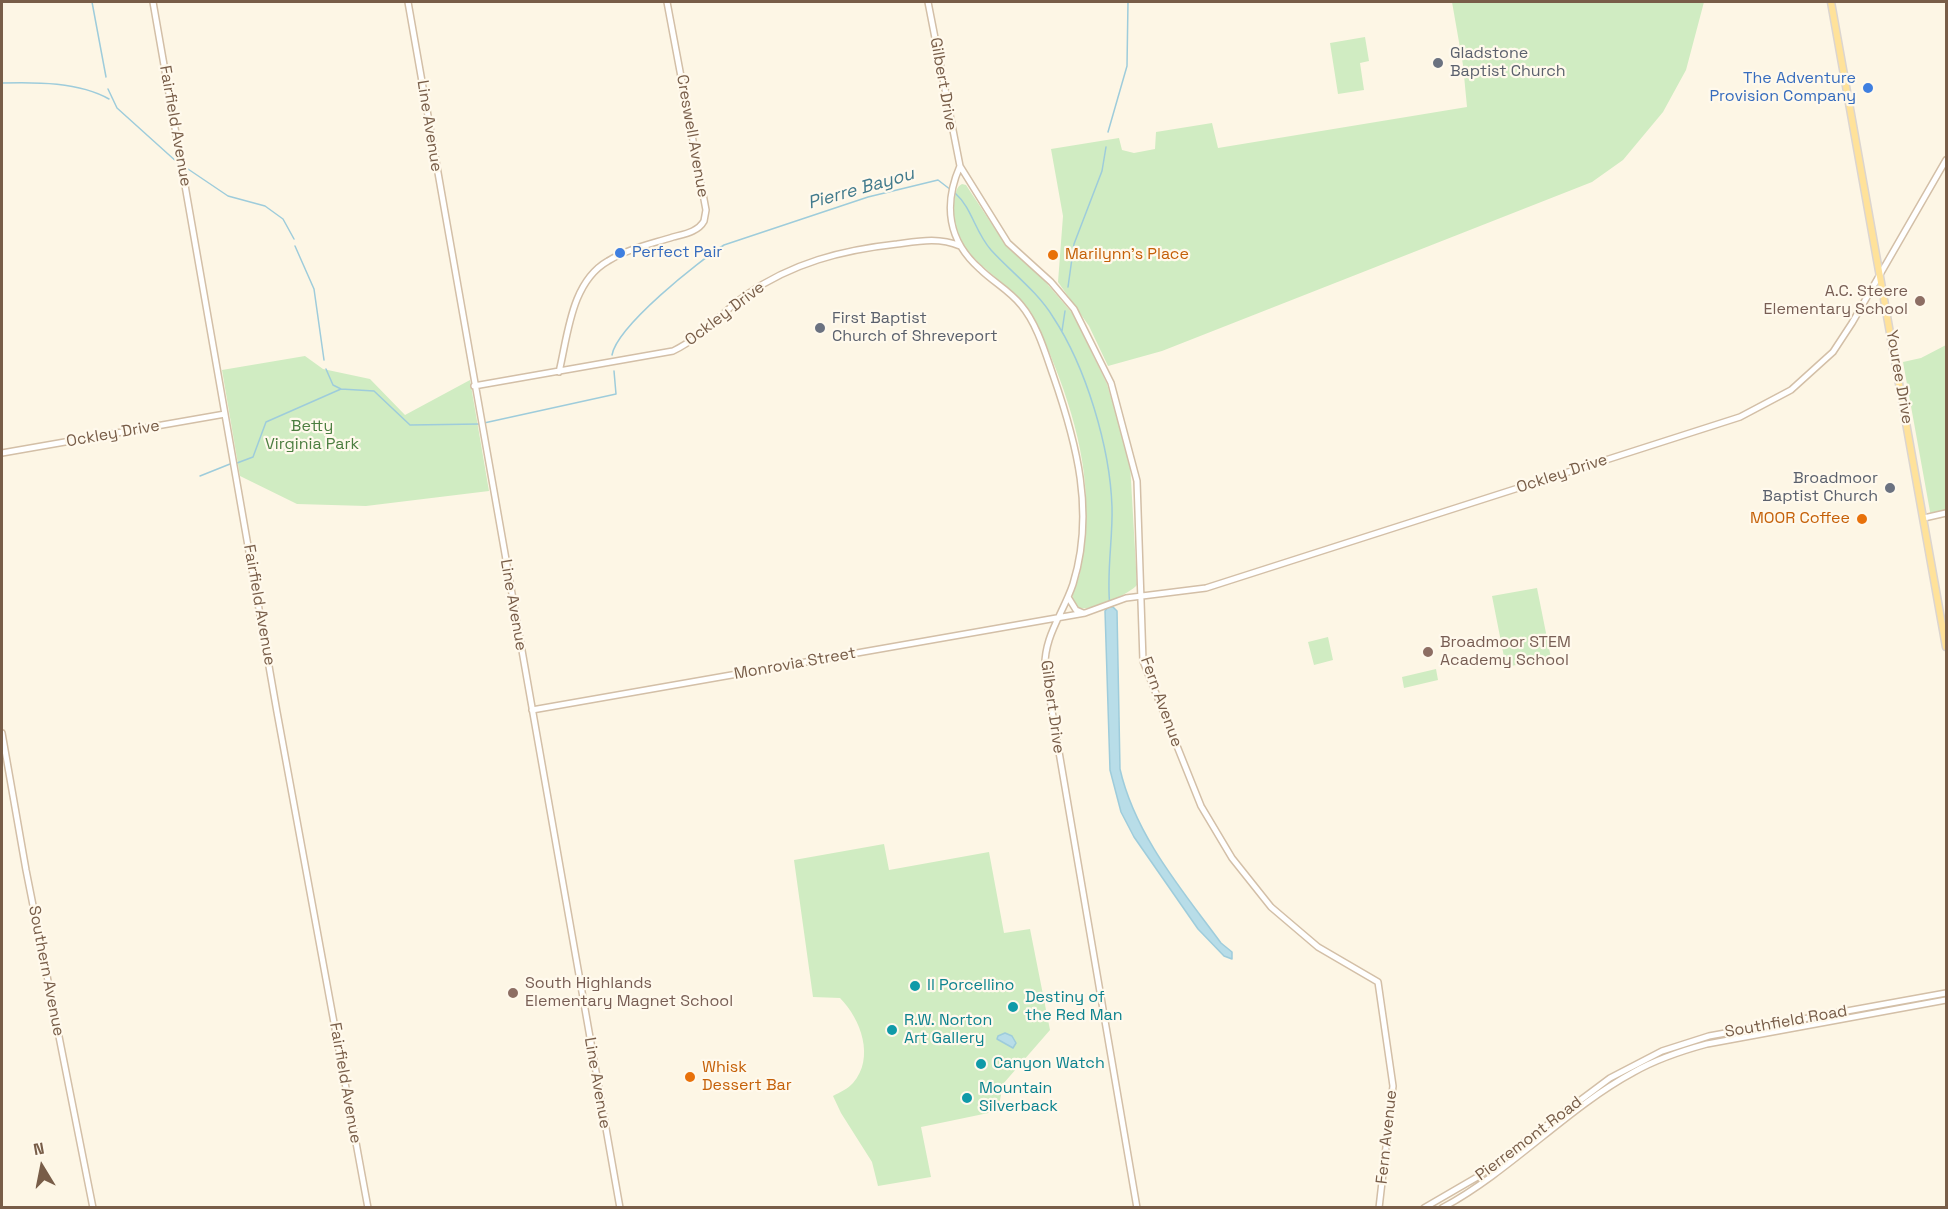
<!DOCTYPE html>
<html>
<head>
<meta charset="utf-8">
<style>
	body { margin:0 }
	#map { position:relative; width:1948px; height:1209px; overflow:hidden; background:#fdf6e5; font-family:"Space Grotesk",sans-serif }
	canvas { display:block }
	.frame { position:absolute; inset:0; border:3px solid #785d48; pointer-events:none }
	.north { position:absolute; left:12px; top:1137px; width:60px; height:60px; -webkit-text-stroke:4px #fff9ec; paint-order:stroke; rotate:350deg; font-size:16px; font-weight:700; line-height:24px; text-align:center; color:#785d48 }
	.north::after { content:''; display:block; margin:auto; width:21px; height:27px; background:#785d48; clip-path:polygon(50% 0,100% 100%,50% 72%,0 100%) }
</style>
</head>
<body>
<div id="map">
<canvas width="1948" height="1209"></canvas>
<div class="frame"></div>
<div class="north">N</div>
</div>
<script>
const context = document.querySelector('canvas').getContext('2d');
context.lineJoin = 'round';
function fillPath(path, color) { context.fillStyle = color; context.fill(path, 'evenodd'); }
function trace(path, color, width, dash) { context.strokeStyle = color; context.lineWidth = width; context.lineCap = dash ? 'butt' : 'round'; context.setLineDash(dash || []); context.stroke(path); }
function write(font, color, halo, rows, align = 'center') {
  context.font = font + ' "Space Grotesk",sans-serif'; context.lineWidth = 4.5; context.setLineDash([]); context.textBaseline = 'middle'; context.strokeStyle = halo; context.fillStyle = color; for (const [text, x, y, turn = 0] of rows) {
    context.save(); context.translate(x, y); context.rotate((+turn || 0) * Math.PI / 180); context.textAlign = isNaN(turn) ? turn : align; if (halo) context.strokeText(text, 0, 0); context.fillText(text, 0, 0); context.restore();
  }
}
const green = new Path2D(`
	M 1452,2 L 1704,2 L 1686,70 L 1663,112 L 1623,160 L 1592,182 L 1162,351 L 1108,366 L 1089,326 L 1058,282 L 1063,216 L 1051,149 L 1119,138 L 1122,150 L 1134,153 L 1155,149 L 1156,132 L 1212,123 L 1218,148 L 1467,107 L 1463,65 Z
	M 1365,37 L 1369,61 L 1360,63 L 1364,90 L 1338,94 L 1330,43 Z
	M 962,184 L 966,185 L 1007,247 L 1043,279 L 1073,314 L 1107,384 L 1130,463 L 1137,585 C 1128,595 1087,614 1075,607 C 1074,605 1072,601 1072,599 C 1073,591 1078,581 1080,573 C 1084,552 1086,531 1086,509 C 1087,446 1062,379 1036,322 C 1016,279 939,255 954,199 C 956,193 956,187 962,184 Z
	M 1946,345 L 1946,513 L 1931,517 L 1903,362 L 1921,358 Z
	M 305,356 L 323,369 L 370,379 L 405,415 L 470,380 L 489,491 L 366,506 L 297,504 L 240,476 L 222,370 Z
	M 1537,588 L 1551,658 L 1506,667 L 1492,596 Z
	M 1328,637 L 1333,660 L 1314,665 L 1308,642 Z
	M 1436,669 L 1438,680 L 1404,688 L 1402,677 Z
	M 884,844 L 889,870 L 989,852 L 1004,933 L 1030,929 L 1050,1030 L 1003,1084 L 998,1111 L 921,1127 L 931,1177 L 878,1186 L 872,1162 L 841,1113 L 833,1096 C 840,1092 848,1089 853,1083 C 875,1058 861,1019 840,998 L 813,997 L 794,860 Z`);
const water = new Path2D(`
	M 1108,607 L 1113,607 L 1117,611 L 1120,769 C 1135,835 1182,890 1221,943 L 1232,952 L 1232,959 L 1224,956 L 1198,929 L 1134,837 L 1121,812 L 1110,770 L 1105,611 Z
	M 1005,1033 L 1012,1036 L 1016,1043 L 1013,1048 L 997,1039 L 998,1036 Z`);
const stream = new Path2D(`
	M 92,2 L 106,77
	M 2,83 C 36,82 79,82 109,99
	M 108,89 L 117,108 L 178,163
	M 1108,132 L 1127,66 L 1128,2
	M 185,167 L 228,196 L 265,206 L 283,219 L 294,239
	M 955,193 C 972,208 975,232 991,250 C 1011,272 1037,291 1053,317 C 1086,367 1110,447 1112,507 C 1113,540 1106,574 1110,607
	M 295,246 L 314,289 L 324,360
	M 1068,287 L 1074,244 L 1102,171 L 1106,147
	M 1062,331 L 1065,311
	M 612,355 C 617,326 699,261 724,245 L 868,197 L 938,180 L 951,190
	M 326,369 L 333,385 L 341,389 L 374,391 L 410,425 L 480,424
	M 484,423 L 616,394 L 614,371
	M 237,463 L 253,457 L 266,422 L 341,389
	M 200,476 L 230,464`);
const secondary = new Path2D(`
	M 153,2 L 277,712 L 368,1208
	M 408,2 L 620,1208
	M 928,2 L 960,166 L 1008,243 L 1051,282 L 1074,309 L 1111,383 L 1137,481 L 1143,661 L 1201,806 L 1232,858 L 1271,907 L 1318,947 L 1378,982 L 1393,1086 L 1379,1208
	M 960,166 C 943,205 948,241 980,269 C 993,282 1009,290 1021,305 C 1037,324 1045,352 1053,375 C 1077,444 1095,513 1073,584 C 1063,614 1043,637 1045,670 L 1137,1208
	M 559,372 C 568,335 571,282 608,261 C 627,249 651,244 673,237 C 684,234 698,232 704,221 L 706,210 L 667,2
	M 474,386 L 673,351 C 702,337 721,313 746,295 C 792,263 842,250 897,244 C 919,241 939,237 960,246
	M 2,453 L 225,414
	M 1924,518 L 1946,513
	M 1068,597 L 1076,610 L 1083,613
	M 532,710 L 1085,613 L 1126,598 L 1206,588 L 1740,417 L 1791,390 L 1833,352 L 1852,323 L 1946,160
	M 2,733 L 26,870 L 93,1208
	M 1424,1208 L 1479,1176 L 1610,1078 L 1662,1051 L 1709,1036 L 1946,993
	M 1442,1208 C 1511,1171 1567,1108 1634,1072 C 1657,1059 1681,1051 1707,1044 L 1946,1000`);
const primary = new Path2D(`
	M 1831,2 L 1946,647`);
const markers = [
	[1438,63,6,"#6b7280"],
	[1868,88,6,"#3f7fe0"],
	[620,253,6,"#3f7fe0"],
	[1053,255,6,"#e8710a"],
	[1920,301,6,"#8d6e63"],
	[820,328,6,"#6b7280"],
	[1890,488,6,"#6b7280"],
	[1862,519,6,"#e8710a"],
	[1428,652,6,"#8d6e63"],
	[915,986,6,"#0f9aa8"],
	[513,993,6,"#8d6e63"],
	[1013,1007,6,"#0f9aa8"],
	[892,1030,6,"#0f9aa8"],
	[981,1064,6,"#0f9aa8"],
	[690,1077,6,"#e8710a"],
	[967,1098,6,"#0f9aa8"]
];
const worshipNames = [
	["Gladstone",1450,54],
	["Baptist Church",1450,72],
	["First Baptist",832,319],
	["Church of Shreveport",832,337],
	["Broadmoor",1878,479,"right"],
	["Baptist Church",1878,497,"right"]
];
const shopNames = [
	["The Adventure",1856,79],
	["Provision Company",1856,97],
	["Perfect Pair",632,253,"left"]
];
const streetNames = [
	["Gilbert Drive",943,84,80],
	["Fairfield Avenue",175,126,80],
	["Line Avenue",429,126,81],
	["Creswell Avenue",692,136,80],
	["Ockley Drive",725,314,-37],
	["Youree Drive",1899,377,80],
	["Ockley Drive",113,434,-10],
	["Ockley Drive",1562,474,-18],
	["Fairfield Avenue",259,605,80],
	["Line Avenue",513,605,80],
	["Monrovia Street",795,664,-10],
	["Fern Avenue",1161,702,70],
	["Gilbert Drive",1052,707,82],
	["Southern Avenue",46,971,79],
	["Southfield Road",1786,1022,-10],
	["Fairfield Avenue",345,1083,80],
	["Line Avenue",597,1083,80],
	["Fern Avenue",1387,1137,-84],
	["Pierremont Road",1529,1139,-37]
];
const foodNames = [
	["Marilynn's Place",1065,255],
	["MOOR Coffee",1850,519,"right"],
	["Whisk",702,1068],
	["Dessert Bar",702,1086]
];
const educationNames = [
	["A.C. Steere",1908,292,"right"],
	["Elementary School",1908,310,"right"],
	["Broadmoor STEM",1440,643],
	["Academy School",1440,661],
	["South Highlands",525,984],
	["Elementary Magnet School",525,1002]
];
const parkNames = [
	["Betty",312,427],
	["Virginia Park",312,445]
];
const cultureNames = [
	["Il Porcellino",927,986],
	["Destiny of",1025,998],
	["the Red Man",1025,1016],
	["R.W. Norton",904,1021],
	["Art Gallery",904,1039],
	["Canyon Watch",993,1064],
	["Mountain",979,1089],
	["Silverback",979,1107]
];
const waterNames = [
	["Pierre Bayou",861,189,-16]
];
fillPath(green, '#d0ecc2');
fillPath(water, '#b8dde8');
trace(water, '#9eccdb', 1.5);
trace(stream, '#9eccdb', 1.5);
trace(secondary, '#d3bfa7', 8);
trace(primary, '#dcd5cf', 9);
trace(secondary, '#fff', 5);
trace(primary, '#ffe29a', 6);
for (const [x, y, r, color] of markers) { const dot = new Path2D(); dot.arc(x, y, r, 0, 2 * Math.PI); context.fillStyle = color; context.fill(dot); trace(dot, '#fff9ec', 2); }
write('16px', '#5b616d', '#fff9ec', worshipNames, 'left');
write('16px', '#366cbe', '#fff9ec', shopNames, 'right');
write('16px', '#785d48', '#fff9ec', streetNames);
write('16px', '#c56008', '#fff9ec', foodNames, 'left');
write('16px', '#785e54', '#fff9ec', educationNames, 'left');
write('16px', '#4c7e40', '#fff9ec', parkNames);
write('16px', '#0d838f', '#fff9ec', cultureNames, 'left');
write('italic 18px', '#417a8c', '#fff9ec', waterNames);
</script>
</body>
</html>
